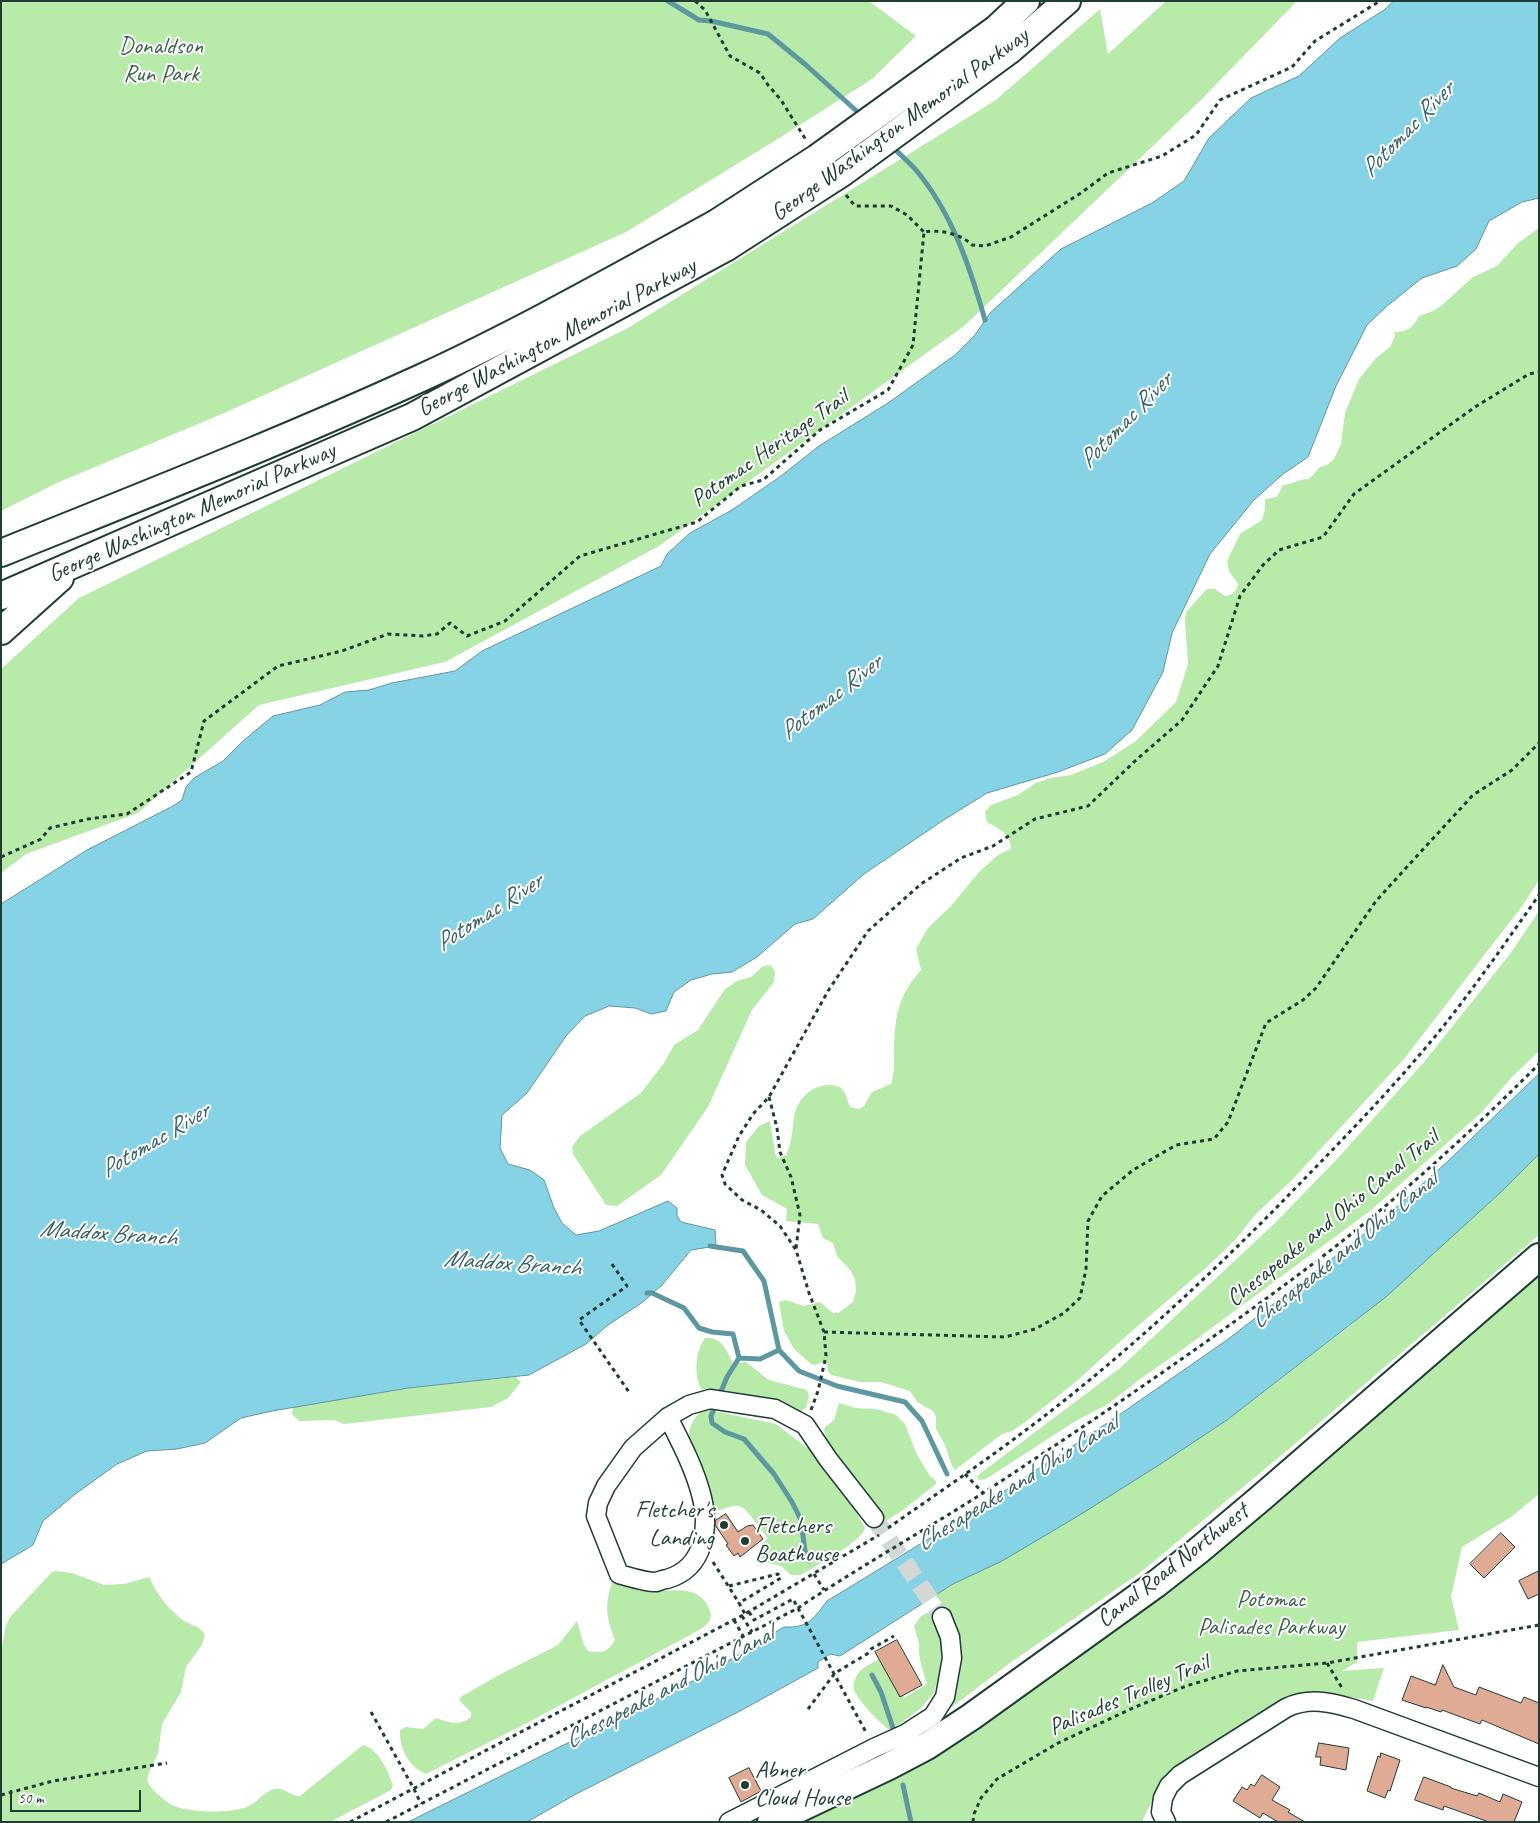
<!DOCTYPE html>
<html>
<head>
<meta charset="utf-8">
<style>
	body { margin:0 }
	#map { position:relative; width:1540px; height:1823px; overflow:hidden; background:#fff; font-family:Caveat,sans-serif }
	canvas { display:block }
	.frame { position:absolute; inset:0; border:2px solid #1f3d34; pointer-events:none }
	.scale { position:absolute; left:10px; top:1790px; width:131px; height:22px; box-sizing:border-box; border:2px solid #1f3d34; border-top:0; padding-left:6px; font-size:15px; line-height:18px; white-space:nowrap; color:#1f3d34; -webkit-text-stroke:4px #fff; paint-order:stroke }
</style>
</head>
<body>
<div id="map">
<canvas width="1540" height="1823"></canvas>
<div class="frame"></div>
<div class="scale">50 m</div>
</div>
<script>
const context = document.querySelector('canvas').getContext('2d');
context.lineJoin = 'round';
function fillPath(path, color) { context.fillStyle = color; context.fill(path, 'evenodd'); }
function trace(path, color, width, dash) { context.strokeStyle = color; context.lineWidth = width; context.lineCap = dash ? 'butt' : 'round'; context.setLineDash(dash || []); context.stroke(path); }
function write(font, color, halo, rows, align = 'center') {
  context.font = font + ' Caveat,sans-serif'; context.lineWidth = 4; context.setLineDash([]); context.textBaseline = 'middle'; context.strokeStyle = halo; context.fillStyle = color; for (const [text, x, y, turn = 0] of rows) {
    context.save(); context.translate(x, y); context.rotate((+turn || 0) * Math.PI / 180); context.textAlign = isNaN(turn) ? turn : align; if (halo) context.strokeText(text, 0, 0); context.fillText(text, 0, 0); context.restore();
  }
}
const green = new Path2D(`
	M 1,1 L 869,1 L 916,36 L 872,79 L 781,137 L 626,232 L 222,414 L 59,482 L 1,511 Z
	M 1166,1 L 1297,1 L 1199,102 L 964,326 L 659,546 L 445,662 L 259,705 L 138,813 L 26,854 L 1,873 L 1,669 L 79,598 L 628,328 L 996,100 L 1100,9 L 1108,54 Z
	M 1539,228 L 1539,880 L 1523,905 L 1404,1059 L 1292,1180 L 1255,1215 L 1236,1239 L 1208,1266 L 1125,1337 L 1078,1380 L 1024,1423 L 1012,1431 L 1002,1434 L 955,1470 L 952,1466 L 945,1445 L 936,1429 L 936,1417 L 933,1411 L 917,1402 L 910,1391 L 881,1382 L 860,1382 L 831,1375 L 828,1371 L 827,1364 L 822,1362 L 816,1365 L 811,1364 L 794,1349 L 784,1331 L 779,1302 L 786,1300 L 804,1306 L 820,1302 L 833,1313 L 838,1313 L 853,1302 L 856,1291 L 855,1279 L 850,1270 L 837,1256 L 833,1243 L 823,1238 L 818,1224 L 786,1221 L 787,1209 L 762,1195 L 745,1165 L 746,1142 L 759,1126 L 770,1121 L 776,1157 L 777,1158 L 786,1155 C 798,1132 786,1109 810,1091 C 815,1088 822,1085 828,1085 C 846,1085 845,1094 850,1107 L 859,1109 L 864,1106 L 872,1092 L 891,1084 C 895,1072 894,1062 894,1049 C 895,1016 898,996 921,970 L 916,949 L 928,928 L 951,906 L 979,872 L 998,855 L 1011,849 C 1010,832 1000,830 987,822 L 985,812 L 991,805 L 1018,795 L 1036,783 L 1050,778 L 1071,775 L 1103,762 L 1136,741 L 1176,702 L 1188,664 L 1185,621 L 1186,612 L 1207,589 L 1215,589 L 1225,596 C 1232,596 1237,591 1238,584 L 1229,571 L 1227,561 L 1240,534 L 1262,520 L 1265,509 L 1265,499 L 1277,497 L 1283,485 C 1293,484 1299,479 1309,479 L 1320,467 L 1327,465 L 1334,459 L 1341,444 L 1345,413 L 1359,379 L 1376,358 L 1390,347 L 1395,336 L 1394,332 C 1407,332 1413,328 1419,316 L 1433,311 L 1441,306 L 1473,277 L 1497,266 L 1517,244 Z
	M 1539,911 L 1539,1051 L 1512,1077 L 1481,1113 L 1370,1211 L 1179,1352 L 1143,1377 L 1108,1404 L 1074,1422 L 986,1479 L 979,1480 L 977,1476 L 1120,1368 L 1275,1223 L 1337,1159 L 1424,1062 L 1510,954 Z
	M 771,965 L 775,972 L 774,982 L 752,1010 L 708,1107 L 661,1175 L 617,1206 L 606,1205 L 573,1154 L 572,1147 L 580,1136 L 641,1093 L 664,1063 L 674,1045 L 698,1030 L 725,989 L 737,981 L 751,977 L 763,966 Z
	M 1539,1154 L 1539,1235 L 1290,1448 L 1141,1572 L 1010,1663 L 949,1709 C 960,1680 970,1641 950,1614 C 946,1607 940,1601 935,1595 L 1159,1465 L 1227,1420 L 1352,1324 L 1501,1192 Z
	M 1539,1273 L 1539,1494 L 1511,1517 L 1462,1547 L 1451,1597 L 1459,1630 L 1357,1642 L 1357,1662 L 1342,1671 L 1384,1668 L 1373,1701 L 1333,1694 L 1302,1694 L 1168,1772 L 1143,1819 L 1143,1822 L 796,1822 L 906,1769 Z
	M 705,1338 C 723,1337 726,1350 733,1363 L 746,1362 L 769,1380 L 807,1390 L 809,1396 L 806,1408 L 799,1412 C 769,1400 735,1388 701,1389 C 694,1374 695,1352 705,1338 Z
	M 516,1377 L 521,1382 L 508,1398 L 491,1407 L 344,1424 L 334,1420 L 299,1421 L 292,1414 L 293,1407 L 408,1388 Z
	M 839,1403 L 856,1408 L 876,1409 L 896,1415 L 905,1424 L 917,1455 L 930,1476 L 936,1481 L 936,1484 L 903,1510 L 886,1521 L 883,1521 L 866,1492 L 827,1442 L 824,1430 L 825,1427 L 834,1420 Z
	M 705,1409 L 776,1424 L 810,1450 L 851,1503 L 865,1528 C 863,1541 814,1567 801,1575 L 791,1575 L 781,1566 L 760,1561 C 756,1550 762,1545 768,1538 C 761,1531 747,1507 739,1506 C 733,1505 725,1509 719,1510 L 714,1508 C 707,1489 689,1453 689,1434 C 689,1425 697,1413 705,1409 Z
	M 56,1571 L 72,1573 L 104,1585 L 124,1584 L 149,1577 C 157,1594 166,1606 180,1618 C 188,1625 200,1625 205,1635 L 202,1645 L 186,1667 L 181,1692 L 162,1724 L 158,1754 L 149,1772 L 147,1781 C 152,1790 163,1800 172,1805 C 187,1813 233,1814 249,1806 C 257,1802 265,1791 274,1789 C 284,1787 291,1796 300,1796 L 363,1745 C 379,1749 388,1771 393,1785 L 391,1790 L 330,1822 L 1,1822 L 1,1652 L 6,1625 L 10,1617 L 52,1572 Z
	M 613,1580 C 622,1585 631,1589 642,1591 C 666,1594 699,1580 710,1611 C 713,1620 708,1624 701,1629 L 527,1723 L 426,1774 C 409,1767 399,1748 400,1730 L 406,1727 L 423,1729 L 436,1718 C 448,1722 460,1727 471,1717 L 471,1712 L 459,1700 L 462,1696 L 499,1675 L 558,1645 L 577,1621 L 584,1645 L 588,1651 C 602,1653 607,1653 615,1640 C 606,1616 604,1605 613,1580 Z
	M 927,1613 L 930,1614 L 938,1631 L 942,1648 L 940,1671 L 934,1693 L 920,1709 L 894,1728 L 888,1729 C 879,1722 858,1701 854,1690 C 852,1686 856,1675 859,1672 C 864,1666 874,1663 879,1659 L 904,1698 L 927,1684 C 923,1671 918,1658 919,1645 C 919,1640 915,1632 914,1626 L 921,1616 Z`);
const water = new Path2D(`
	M 1394,1 L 1539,1 L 1539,198 L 1522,202 L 1489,221 L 1476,249 L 1457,266 L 1422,278 L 1387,306 L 1367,325 L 1336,386 L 1308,457 L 1283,474 L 1254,500 L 1210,554 L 1172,633 L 1163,672 L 1132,730 L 1105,754 L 1058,772 L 987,793 L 942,821 L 864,874 L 813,919 L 795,924 L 757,957 L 732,972 L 712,974 L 691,980 L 674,992 L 666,1011 L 651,1014 L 635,1008 L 609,1006 L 585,1016 L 566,1036 L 527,1093 L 502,1115 L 500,1148 L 508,1164 L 530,1170 L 544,1180 L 554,1208 L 562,1223 L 576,1235 L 599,1231 L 668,1201 L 677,1208 L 677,1216 L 681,1222 L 715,1230 L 716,1246 L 691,1250 L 662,1285 L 643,1302 L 608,1325 L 586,1344 L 529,1375 L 408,1388 L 272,1411 L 241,1418 L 205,1443 L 177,1449 L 147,1451 L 117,1464 L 74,1495 L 43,1521 L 33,1545 L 1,1564 L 1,904 L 87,850 L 173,806 L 182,800 L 186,787 L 194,778 L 223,761 L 243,741 L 273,716 L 320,705 L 345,692 L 369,690 L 392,683 L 455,671 L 482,651 L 661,566 L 667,554 L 690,533 L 732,510 L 781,476 L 819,446 L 888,403 L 955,355 L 975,335 L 990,313 L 1061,249 L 1152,203 L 1184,181 L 1209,138 L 1251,98 L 1299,76 L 1340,38 L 1384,10 Z
	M 1539,1074 L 1539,1154 L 1501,1192 L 1387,1296 L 1227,1420 L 1159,1465 L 1078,1516 L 1002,1561 L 953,1584 L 840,1656 L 830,1654 L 818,1662 L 818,1668 L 740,1711 L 576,1794 L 527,1822 L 408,1822 L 705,1675 L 784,1627 C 809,1628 813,1619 827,1601 L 971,1513 L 1106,1424 L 1227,1340 L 1382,1220 L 1447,1162 Z`);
const stream = new Path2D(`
	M 668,1 L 699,20 L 711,21 L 768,34 L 806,65 L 862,116
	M 891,145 C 899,154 908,161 916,170 C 952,213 970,267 985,320
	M 710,1246 L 743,1251 L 764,1281 L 779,1350 L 799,1371 L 837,1386 L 905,1402 L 922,1421 L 947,1474
	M 647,1293 L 652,1293 L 684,1308 L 699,1328 L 712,1332 L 733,1334 L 739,1358 L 727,1377 L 711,1416 L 712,1423 L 725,1432 L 744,1439 L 774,1474 L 792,1502 L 801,1520 L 805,1551 L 809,1561
	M 739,1358 L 760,1359 L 779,1350
	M 872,1675 L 881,1692 L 895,1734
	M 903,1785 L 911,1822`);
const building = new Path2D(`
	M 726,1514 L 738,1532 L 747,1526 L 753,1525 L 763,1539 L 740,1557 L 738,1553 L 734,1556 L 726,1545 L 728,1544 L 715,1525 L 715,1521 Z
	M 1501,1533 L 1515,1547 L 1484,1578 L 1470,1564 Z
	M 1539,1571 L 1539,1594 L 1528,1599 L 1519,1581 Z
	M 897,1640 L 922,1685 L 900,1697 L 875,1652 Z
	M 1443,1665 L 1454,1687 L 1476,1695 L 1479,1687 L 1521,1703 L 1524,1697 L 1539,1703 L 1539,1744 L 1482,1720 L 1480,1724 L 1442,1710 L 1441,1712 L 1426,1707 L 1426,1708 L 1402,1700 L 1411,1676 L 1435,1685 Z
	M 1319,1743 L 1349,1748 L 1346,1770 L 1320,1765 L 1321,1757 L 1316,1757 Z
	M 1381,1753 L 1400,1760 L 1390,1791 L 1388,1790 L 1385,1798 L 1367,1791 L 1378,1756 L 1380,1757 Z
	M 749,1768 L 761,1791 L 741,1802 L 729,1778 Z
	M 1262,1775 L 1280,1787 L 1272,1800 L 1290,1810 L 1288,1812 L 1305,1822 L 1278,1822 L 1263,1813 L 1260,1818 L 1233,1801 L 1242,1787 L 1247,1790 L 1251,1784 L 1254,1786 Z
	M 1424,1777 L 1451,1787 L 1451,1788 L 1477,1796 L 1479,1793 L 1500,1802 L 1503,1794 L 1522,1802 L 1514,1822 L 1489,1822 L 1444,1806 L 1443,1810 L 1415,1800 Z`);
const minorTunnel = new Path2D(`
	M 874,1518 L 942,1617`);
const path = new Path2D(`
	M 695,1 L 705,10 L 730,56 L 760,73 L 768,85 L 781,100 L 806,140
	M 846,195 L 855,206 L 891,206 L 907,215 L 924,232
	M 1,857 L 41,839 L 50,828 L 88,819 L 127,814 L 191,772 L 204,721 L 278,666 L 342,651 L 388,634 L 423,636 L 437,634 L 450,623 L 467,636 L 505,621 L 580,556 L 697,522 L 741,486 L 763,480 L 820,430 L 888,390 L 913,345 L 924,232 C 938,229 962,234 972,245 L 985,246 L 1011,237 L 1081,193 L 1108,173 L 1162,156 L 1196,135 L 1220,100 L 1292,67 L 1315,41 L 1380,1
	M 769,1097 L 777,1128 L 780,1152 L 791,1177 L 800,1215 L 796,1249
	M 612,1264 L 627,1286 L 579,1320 L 629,1392
	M 824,1332 L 1005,1337 L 1035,1329 L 1064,1313 L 1080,1298 L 1086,1269 L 1088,1221 L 1102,1196 L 1133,1170 L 1176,1145 L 1214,1139 L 1228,1122 L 1266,1023 L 1303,1000 L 1316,988 L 1376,901 L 1416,857 L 1473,795 L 1512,770 L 1539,743
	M 811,1410 L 818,1391 L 826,1356 L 824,1332 L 809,1293 L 796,1250 L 780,1226 L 761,1210 L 742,1200 L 725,1184 L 722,1175 L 739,1136 L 753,1114 L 769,1097 L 828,991 L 868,931 L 921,884 L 961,858 L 993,846 L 1035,819 L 1088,806 L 1135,761 L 1182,720 L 1218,666 L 1240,596 L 1263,565 L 1279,550 L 1323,537 L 1354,494 L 1475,407 L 1529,374 L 1539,372
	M 965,1474 L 983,1493
	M 888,1528 C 935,1495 984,1462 1030,1427 C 1119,1360 1202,1283 1280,1204 C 1339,1143 1400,1082 1453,1014 C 1483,975 1511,935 1539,895
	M 713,1562 L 739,1603
	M 814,1574 L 824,1590
	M 729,1586 L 778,1574 L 781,1578 L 739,1603 L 745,1614
	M 749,1612 L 754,1620 L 793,1599 L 867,1734
	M 742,1616 L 752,1632
	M 734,1620 L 743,1636
	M 1327,1663 L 1342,1688
	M 808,1709 L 835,1673 L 867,1654 L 871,1649 L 894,1636
	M 371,1712 L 414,1789 L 421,1804
	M 1,1795 L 53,1781 L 167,1763
	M 350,1822 L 745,1614 L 879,1535
	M 386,1822 L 798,1608 C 859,1567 922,1532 983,1493 C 1093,1421 1202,1347 1306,1269 C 1389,1207 1466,1137 1539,1064
	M 973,1822 L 974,1814 L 981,1798 L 997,1779 L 1058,1743 L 1133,1708 L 1186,1686 L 1237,1671 L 1327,1663 L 1539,1625`);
const minor = new Path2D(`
	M 668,1417 C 680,1441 694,1467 701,1494 C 710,1527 705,1568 667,1579 C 664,1579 660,1581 656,1582 C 645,1582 630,1577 619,1574 L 596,1516 L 598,1503 L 606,1486 L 633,1448 L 668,1417 L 689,1405 L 710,1399 L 775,1409 L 805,1425 L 828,1459 L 874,1518
	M 729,1822 L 874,1748 L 905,1734 L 933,1716 L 945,1697 L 952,1658 L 950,1637 L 942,1617
	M 1166,1822 L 1161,1812 L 1163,1798 L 1169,1786 L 1180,1775 L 1286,1708 C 1309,1697 1330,1702 1354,1709 L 1539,1777`);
const highway = new Path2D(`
	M 996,29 L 1026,1
	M 1010,50 L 1067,1
	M 1,553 C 142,496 283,441 421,378 C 521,332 618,277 715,224
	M 1,596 L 412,417 L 727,247
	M 1,631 L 60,578
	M 771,1822 L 889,1766 L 927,1746 L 971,1717 L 1156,1584 L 1198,1551 L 1261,1498 L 1539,1257`);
const highwayBridge = new Path2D(`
	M 715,224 L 817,158 L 996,29
	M 727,247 L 842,173 L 1010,50`);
const markers = [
	[724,1525,5,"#1f3d34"],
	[745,1541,5,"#1f3d34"],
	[745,1785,5,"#1f3d34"]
];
const parkNames = [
	["Donaldson",161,47],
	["Run Park",161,75],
	["Potomac",1271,1600],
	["Palisades Parkway",1271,1628]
];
const streetNames = [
	["George Washington Memorial Parkway",900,125,-36],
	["George Washington Memorial Parkway",557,338,-28],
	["Potomac Heritage Trail",770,449,-35],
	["George Washington Memorial Parkway",192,513,-24],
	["Chesapeake and Ohio Canal Trail",1333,1219,-39],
	["Canal Road Northwest",1173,1566,-38],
	["Palisades Trolley Trail",1129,1696,-23]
];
const poiNames = [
	["Fletcher's",714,1511,"right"],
	["Landing",714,1539,"right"],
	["Fletchers",755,1527],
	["Boathouse",755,1555],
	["Abner",755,1771],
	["Cloud House",755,1799]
];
const waterNames = [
	["Potomac River",1408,130,-46],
	["Potomac River",1126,421,-46],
	["Potomac River",831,698,-38],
	["Potomac River",489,913,-33],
	["Potomac River",155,1141,-31],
	["Maddox Branch",108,1234,4],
	["Chesapeake and Ohio Canal",1344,1251,-39],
	["Maddox Branch",512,1264,4],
	["Chesapeake and Ohio Canal",1017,1484,-32],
	["Chesapeake and Ohio Canal",669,1688,-28]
];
fillPath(green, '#b8eaaa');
fillPath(water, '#87d3e6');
trace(water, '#5d979f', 1);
trace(stream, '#5d979f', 5);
fillPath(building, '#e0ab94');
trace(building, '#1f3d34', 1);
trace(minorTunnel, '#d2d8d6', 18, [18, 9]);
trace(minor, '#1f3d34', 21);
trace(highway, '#1f3d34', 30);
trace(path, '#1f3d34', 3, [4, 4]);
trace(minor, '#fff', 18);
trace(highway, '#fff', 26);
trace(highwayBridge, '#1f3d34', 30, []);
trace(highwayBridge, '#fff', 26);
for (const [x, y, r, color] of markers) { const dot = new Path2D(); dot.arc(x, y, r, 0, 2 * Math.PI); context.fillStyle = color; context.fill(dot); trace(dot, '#fff', 2); }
write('24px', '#3e604c', '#fff', parkNames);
write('24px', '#1f3d34', '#fff', streetNames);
write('24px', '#1f3d34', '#fff', poiNames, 'left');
write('italic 25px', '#396260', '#fff', waterNames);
</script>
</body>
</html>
